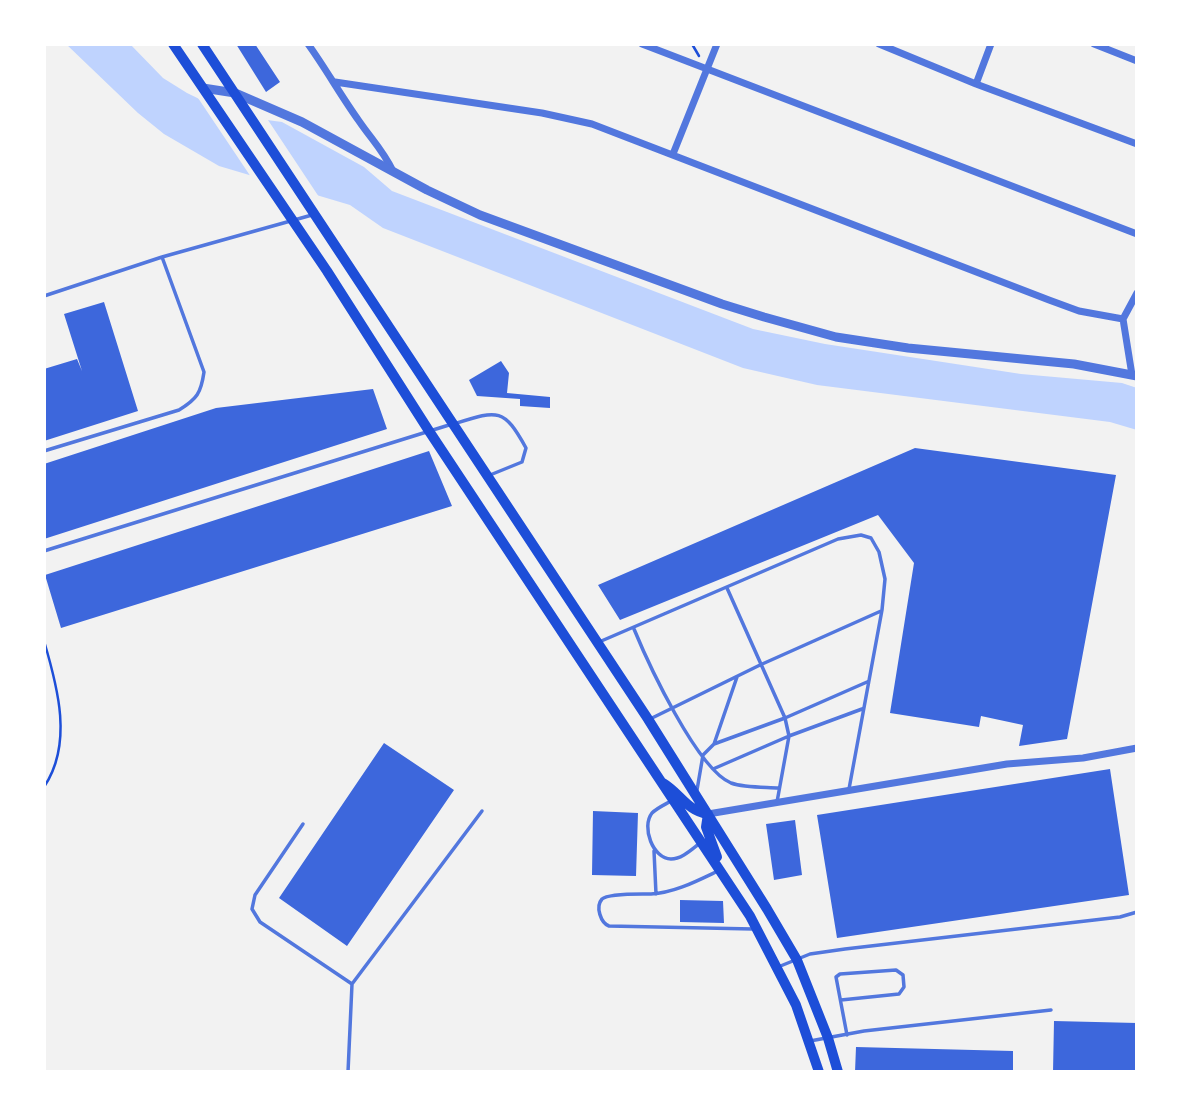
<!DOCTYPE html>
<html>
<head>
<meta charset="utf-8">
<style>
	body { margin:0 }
	#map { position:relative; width:1181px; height:1116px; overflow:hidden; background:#f2f2f2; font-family:"Space Grotesk",sans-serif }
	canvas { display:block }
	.frame { position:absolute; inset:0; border:46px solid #fff; pointer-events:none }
</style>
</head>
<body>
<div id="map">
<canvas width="1181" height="1116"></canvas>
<div class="frame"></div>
</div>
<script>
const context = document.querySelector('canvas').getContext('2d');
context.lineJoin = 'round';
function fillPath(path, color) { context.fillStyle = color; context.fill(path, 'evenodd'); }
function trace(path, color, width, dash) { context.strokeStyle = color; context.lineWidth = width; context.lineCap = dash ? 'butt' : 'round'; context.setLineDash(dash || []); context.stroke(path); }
const water = new Path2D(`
	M 66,44 L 130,44 L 163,78 L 187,93 L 222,110 L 252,118 L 282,122 L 364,167 L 392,191 L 753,329 L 825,344 L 1021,374 L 1122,383 L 1137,388 L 1137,430 L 1110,422 L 817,385 L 743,368 L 383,228 L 350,205 L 219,166 L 164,134 L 138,113 Z`);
const pier = new Path2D(`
	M 196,95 L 223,107 L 266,117 L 321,200 L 253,180 Z`);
const building = new Path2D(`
	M 236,44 L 255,44 L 280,82 L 266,92 Z
	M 104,302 L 138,411 L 44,441 L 44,369 L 77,359 L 82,371 L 64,314 Z
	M 501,361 L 509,373 L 507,393 L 550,397 L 550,408 L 520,406 L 520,399 L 477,396 L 469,380 Z
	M 373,389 L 387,429 L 44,539 L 44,464 L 216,408 Z
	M 915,448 L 1116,475 L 1067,739 L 1019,746 L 1023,725 L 981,716 L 979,727 L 890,713 L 914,563 L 878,515 L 620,620 L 598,585 Z
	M 429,451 L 452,506 L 61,628 L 45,575 Z
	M 384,743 L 454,790 L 347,946 L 279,898 Z
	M 1110,769 L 1129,895 L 837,938 L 817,815 Z
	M 593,811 L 638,813 L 636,876 L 592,875 Z
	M 795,820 L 802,875 L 774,880 L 766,824 Z
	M 680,900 L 723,901 L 724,923 L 680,922 Z
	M 1054,1021 L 1137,1023 L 1137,1072 L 1053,1072 Z
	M 856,1047 L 1013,1051 L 1013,1072 L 855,1072 Z`);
const path = new Path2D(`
	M 692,44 L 699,56
	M 44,641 C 58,688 73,744 44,787`);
const service = new Path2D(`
	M 44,296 L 162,257 L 312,215
	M 457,423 C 498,410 504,408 526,448 L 522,462 L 490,475
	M 44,451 L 179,410 C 197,399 201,393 204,372 L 162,257
	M 44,551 L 449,425
	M 727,588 L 785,718 L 789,736 L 777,802
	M 634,629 C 648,663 697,769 731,783 C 745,788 764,787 779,788
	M 599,642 L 838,539 L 861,535 L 871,538 L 879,552 L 885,579 L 882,610 L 849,789
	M 650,719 L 760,665 L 881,611
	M 714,744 L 737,677
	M 713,769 L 789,736 L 862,709
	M 697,790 L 703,755 L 714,744 L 785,718 L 867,682
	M 671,801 C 666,804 657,808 652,813 C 641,827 653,859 671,859 C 682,859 692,849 700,843
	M 303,824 L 255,895 L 252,909 L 260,922 L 352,984
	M 654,851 L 656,894
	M 718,871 C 697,881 674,893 651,894 C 641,894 609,893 602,899 C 595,907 601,923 609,926 L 753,929
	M 778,967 L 810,954 L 845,949 L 1120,917 L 1137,912
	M 841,1000 L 899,994 L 904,987 L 903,975 L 896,970 L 840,974 L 836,977 L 847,1035
	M 810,1041 L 864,1031 L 1051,1010
	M 348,1072 L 352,984 L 482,811`);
const minor = new Path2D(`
	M 308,44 C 326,69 341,96 359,121 C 372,140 382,149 393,171
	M 642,44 L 1137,234
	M 879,44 L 976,84 L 1137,144
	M 1094,44 L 1137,61
	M 335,82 L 542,113 L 592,124 L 1049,300 L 1079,311 L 1123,319
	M 976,84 L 991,44
	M 673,154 L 717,44
	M 1132,375 L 1123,319 L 1137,293
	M 708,814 L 1007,764 L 1083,758 L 1137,748`);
const tertiary = new Path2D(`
	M 203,88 L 235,93 L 302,122 L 427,190 L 480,215 L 722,304 L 764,317 L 836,337 L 908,348 L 1074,364 L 1137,376`);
const secondary = new Path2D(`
	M 173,44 L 327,271 L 429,431 L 750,916 L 796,1005 L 819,1072
	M 202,44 L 648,719 L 767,909 L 797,960 L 828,1038 L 838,1072
	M 663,783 C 680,793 687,811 708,814
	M 708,814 L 706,827 L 717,857`);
fillPath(water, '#bfd3fe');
fillPath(pier, '#f2f2f2');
fillPath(building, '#3d67dc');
trace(path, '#1d4ed8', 2.5);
trace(service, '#5277de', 3.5);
trace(minor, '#5277de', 7);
trace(tertiary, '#5277de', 9);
trace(secondary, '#1d4ed8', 10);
</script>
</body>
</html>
